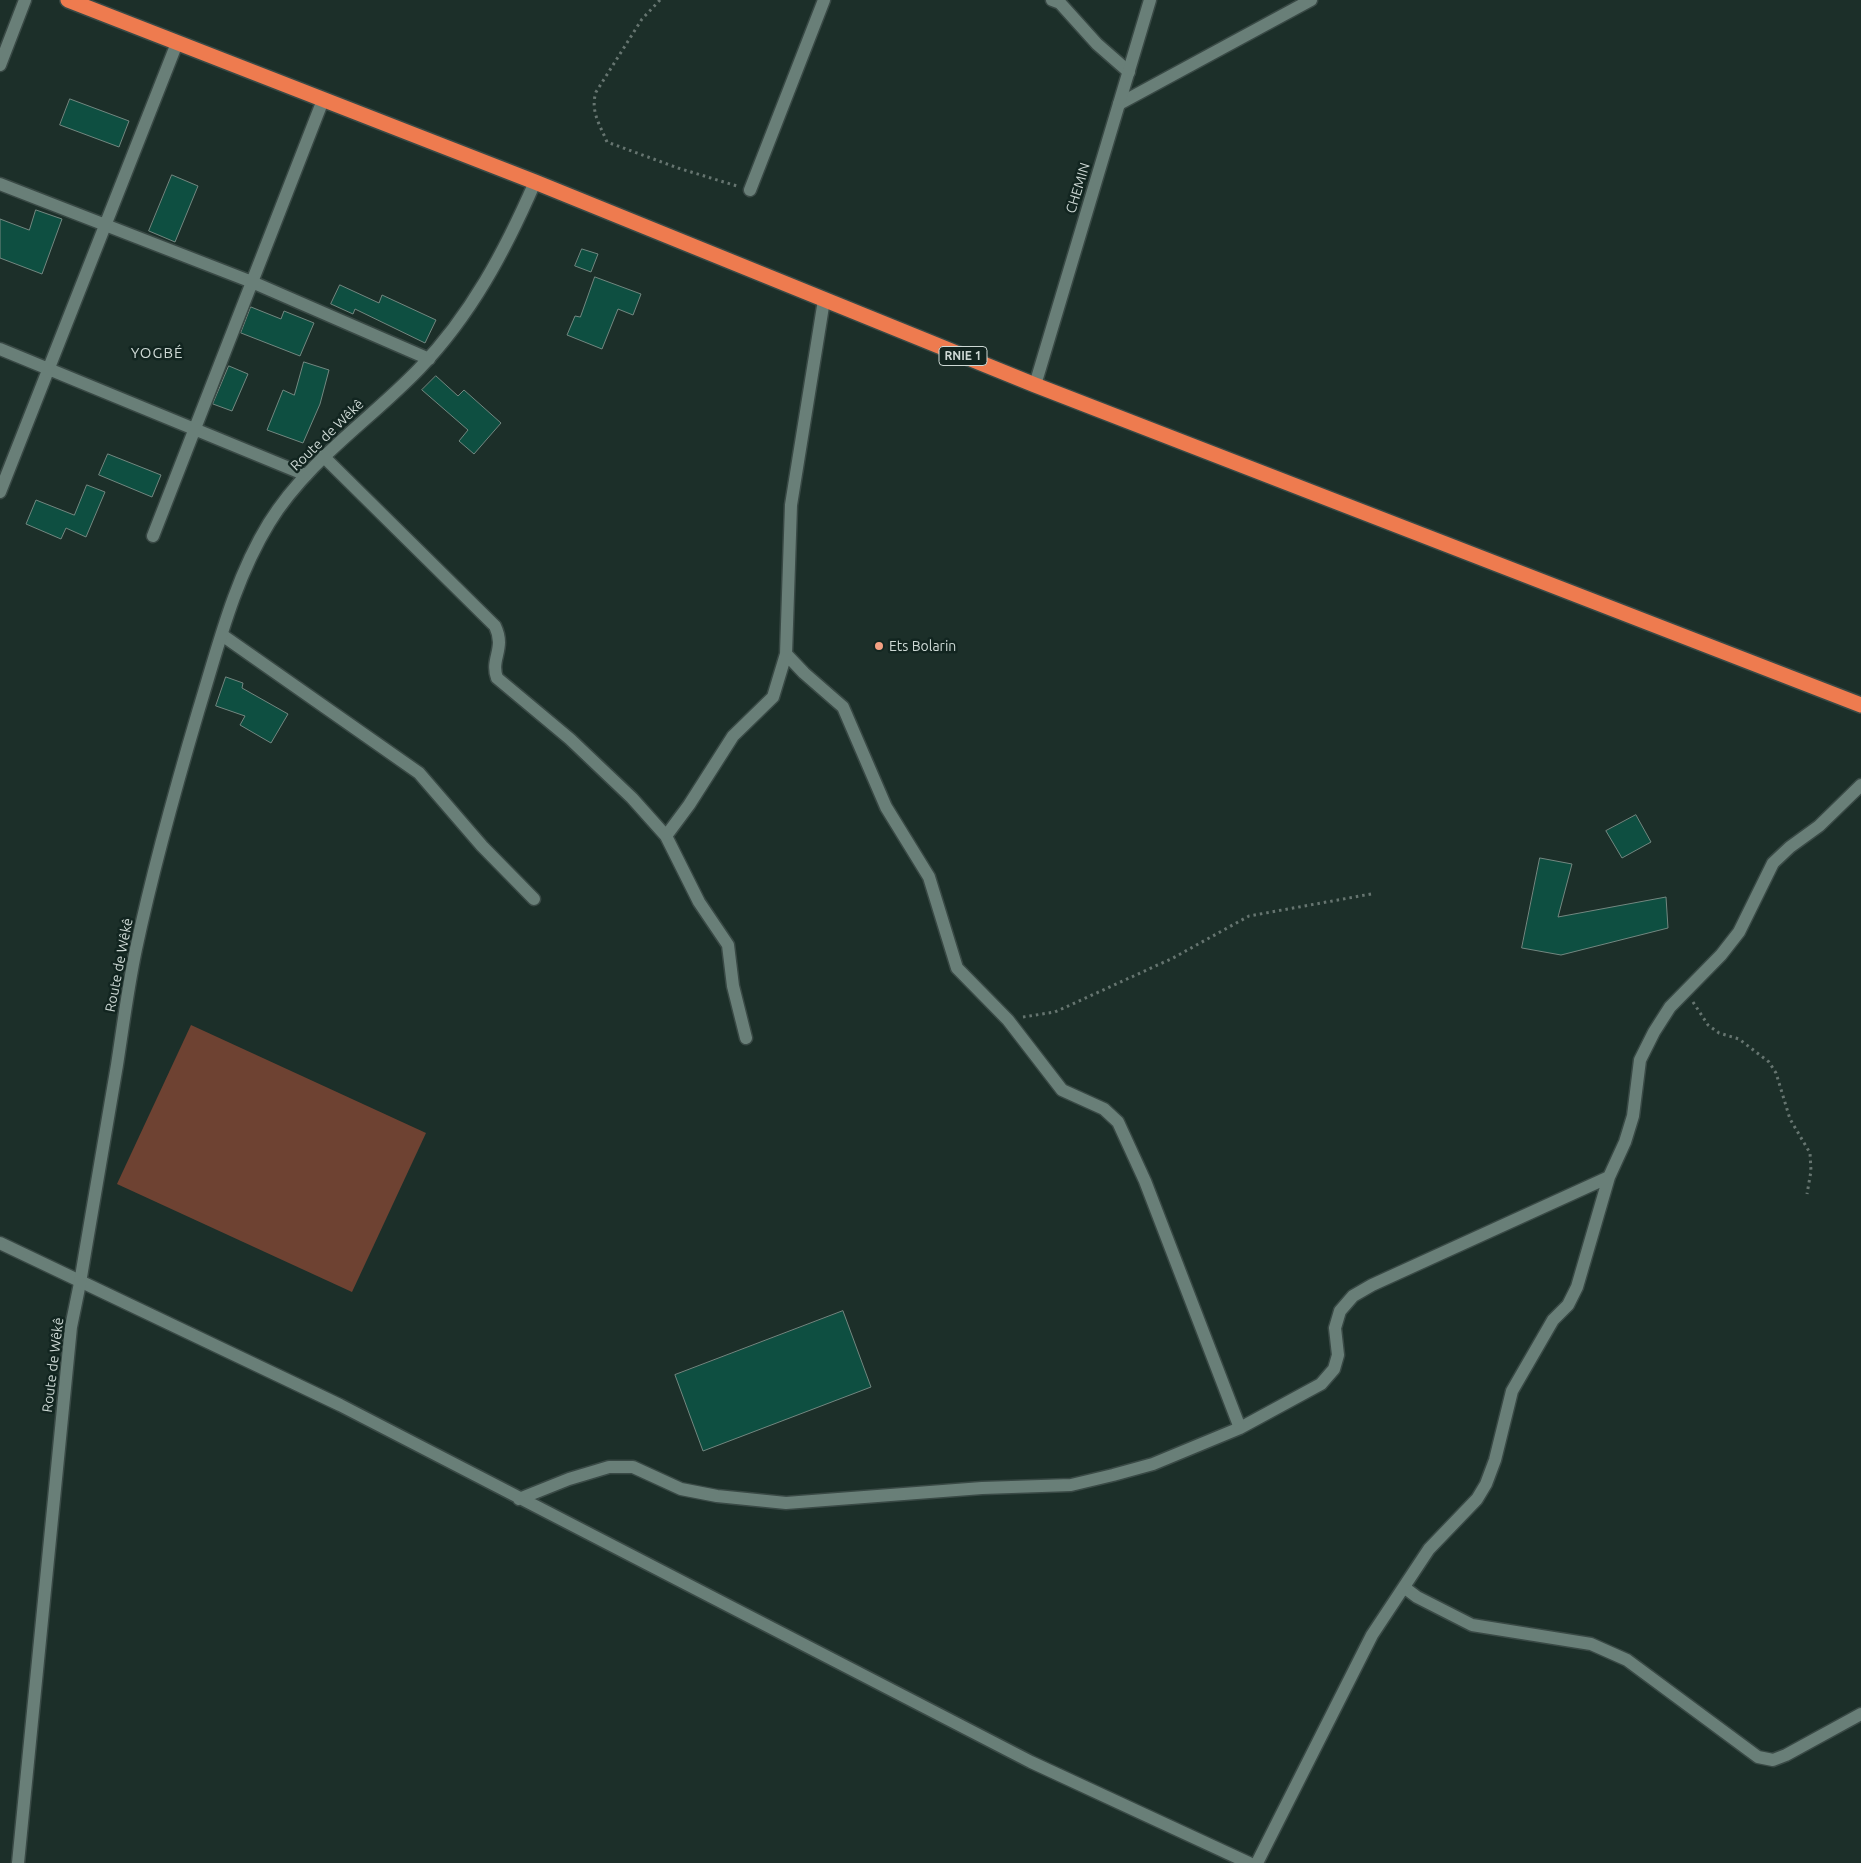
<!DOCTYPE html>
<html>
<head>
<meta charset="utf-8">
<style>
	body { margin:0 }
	canvas { display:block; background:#1c2f29 }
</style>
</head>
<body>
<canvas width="1861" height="1863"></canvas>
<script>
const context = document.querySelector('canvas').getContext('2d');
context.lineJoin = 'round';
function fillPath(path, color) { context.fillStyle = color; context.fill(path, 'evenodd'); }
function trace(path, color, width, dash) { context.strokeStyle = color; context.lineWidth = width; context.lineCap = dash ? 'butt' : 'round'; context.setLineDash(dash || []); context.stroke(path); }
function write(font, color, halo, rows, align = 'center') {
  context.font = font + ' Ubuntu,sans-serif'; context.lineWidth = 5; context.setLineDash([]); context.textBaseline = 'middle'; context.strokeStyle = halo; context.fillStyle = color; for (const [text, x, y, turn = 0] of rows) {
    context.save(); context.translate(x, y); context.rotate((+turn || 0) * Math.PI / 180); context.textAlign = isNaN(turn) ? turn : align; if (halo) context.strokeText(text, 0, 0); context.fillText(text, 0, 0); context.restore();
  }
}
const green = new Path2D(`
	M 191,1025 L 426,1133 L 352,1292 L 117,1184 Z`);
const building = new Path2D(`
	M 70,99 L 129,121 L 119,147 L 60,125 Z
	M 172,175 L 198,186 L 175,242 L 149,231 Z
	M 36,210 L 62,219 L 42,274 L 0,258 L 0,219 L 29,230 Z
	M 582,249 L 598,254 L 591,272 L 575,266 Z
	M 595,277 L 641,294 L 633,315 L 618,309 L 602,349 L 567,335 L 575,316 L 580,317 Z
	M 340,285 L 379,303 L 382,295 L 436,320 L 425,343 L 355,309 L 353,314 L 331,304 Z
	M 251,307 L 281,319 L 284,311 L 314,323 L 300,356 L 241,333 Z
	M 304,362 L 329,370 L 320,404 L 303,443 L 267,430 L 283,390 L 294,395 Z
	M 229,366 L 248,374 L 232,411 L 213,404 Z
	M 436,376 L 458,396 L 464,390 L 501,423 L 474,454 L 459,441 L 468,430 L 422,390 Z
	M 108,454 L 161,475 L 152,497 L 99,475 Z
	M 87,485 L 105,492 L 86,537 L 66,528 L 61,539 L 26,524 L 36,500 L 74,515 Z
	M 226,677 L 243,683 L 242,688 L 288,714 L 271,743 L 240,725 L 245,716 L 216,706 Z
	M 1636,815 L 1651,842 L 1622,858 L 1606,831 Z
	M 1540,858 L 1572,864 L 1558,917 L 1666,897 L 1668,928 L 1561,955 L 1522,948 Z
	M 843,1311 L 871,1387 L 703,1451 L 675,1375 Z`);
const path = new Path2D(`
	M 660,0 L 642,19 L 596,92 C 590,111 600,125 607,142 L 678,168 L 737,186
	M 1693,1002 L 1708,1025 L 1719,1033 L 1739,1039 L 1769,1062 L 1776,1073 L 1790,1119 L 1810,1153 L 1811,1171 L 1807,1194
	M 1023,1017 L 1055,1012 L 1173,958 L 1249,916 L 1371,894`);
const street = new Path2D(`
	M 1052,0 L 1060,3 L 1097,44 L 1129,72
	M 0,65 L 25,0
	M 1119,104 L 1311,0
	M 0,184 L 252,282 L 429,359
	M 750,190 L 824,0
	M 824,300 L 791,505 L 786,654 L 804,673 L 843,707 L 886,807 L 929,877 L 957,968 L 1008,1020 L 1062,1090 L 1104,1109 L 1118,1122 L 1145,1181 L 1240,1428
	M 0,349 L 306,475
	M 323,456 L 495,626 C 506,649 490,658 497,678 L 570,739 L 632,798 L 666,836 L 699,902 L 728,945 L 733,986 L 746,1038
	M 0,492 L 177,43
	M 153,536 L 323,100
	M 222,635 L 419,773 L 482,846 L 534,899
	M 666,836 L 689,805 L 733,736 L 773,697 L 786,654
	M 0,1243 L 340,1405 L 1031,1762 L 1249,1863
	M 519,1499 L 569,1479 L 609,1467 L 633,1467 L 681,1489 L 717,1496 L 786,1503 L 982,1488 L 1071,1485 L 1113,1475 L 1153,1464 L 1240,1428 L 1321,1384 L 1334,1369 L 1338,1355 L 1335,1328 L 1340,1311 L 1353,1296 L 1372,1285 L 1609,1177
	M 1405,1588 L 1417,1597 L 1472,1625 L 1591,1644 L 1627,1660 L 1758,1757 L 1773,1760 L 1786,1755 L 1861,1714
	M 1257,1863 L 1372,1635 L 1429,1549 L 1477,1499 L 1486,1484 L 1495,1460 L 1512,1391 L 1553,1320 L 1568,1305 L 1577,1287 L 1609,1177 L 1625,1142 L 1633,1116 L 1640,1060 L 1654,1032 L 1670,1007 L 1721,955 L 1739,932 L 1773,863 L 1790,847 L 1819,826 L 1861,785`);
const secondary = new Path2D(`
	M 1035,385 L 1150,0
	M 18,1863 L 71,1327 L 80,1283 C 92,1210 105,1137 117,1065 C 123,1026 128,987 136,949 C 153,869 175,790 198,712 C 218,647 234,580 269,523 C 308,460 369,421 419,369 C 471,315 505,251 535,182`);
const highway = new Path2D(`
	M 68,0 L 535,182 L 1035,385 L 1861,705`);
const markers = [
	[879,646,5,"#f3a082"]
];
const shields = [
	[963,356,48]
];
const shieldNames = [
	["RNIE 1",963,356]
];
const streetNames = [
	["CHEMIN",1078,188,-73],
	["Route de Wêkê",327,435,-44],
	["Route de Wêkê",119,965,-79],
	["Route de Wêkê",53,1365,-83]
];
const poiNames = [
	["Ets Bolarin",889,646]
];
const neighbourhoodNames = [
	["YOGBÉ",157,353]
];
fillPath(green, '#6e4232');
fillPath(building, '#0e4f41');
trace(building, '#728780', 1);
trace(street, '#394945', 15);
trace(secondary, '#394945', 15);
trace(highway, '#394945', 18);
trace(path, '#667570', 3, [2.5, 4]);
trace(street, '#697f78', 12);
trace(secondary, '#697f78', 12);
trace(highway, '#ee7b4f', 15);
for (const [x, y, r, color] of markers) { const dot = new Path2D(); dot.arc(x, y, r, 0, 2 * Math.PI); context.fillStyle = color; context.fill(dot); trace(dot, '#122520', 2); }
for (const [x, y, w] of shields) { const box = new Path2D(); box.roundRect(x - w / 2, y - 9.5, w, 19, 4); context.fillStyle = '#122520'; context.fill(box); trace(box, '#ced9d5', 1); }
write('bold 12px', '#ced9d5', null, shieldNames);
write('14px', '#ced9d5', '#122520', streetNames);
write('14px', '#ced9d5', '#122520', poiNames, 'left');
context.letterSpacing = '1px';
write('15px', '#ced9d5', '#122520', neighbourhoodNames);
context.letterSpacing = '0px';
</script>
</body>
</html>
